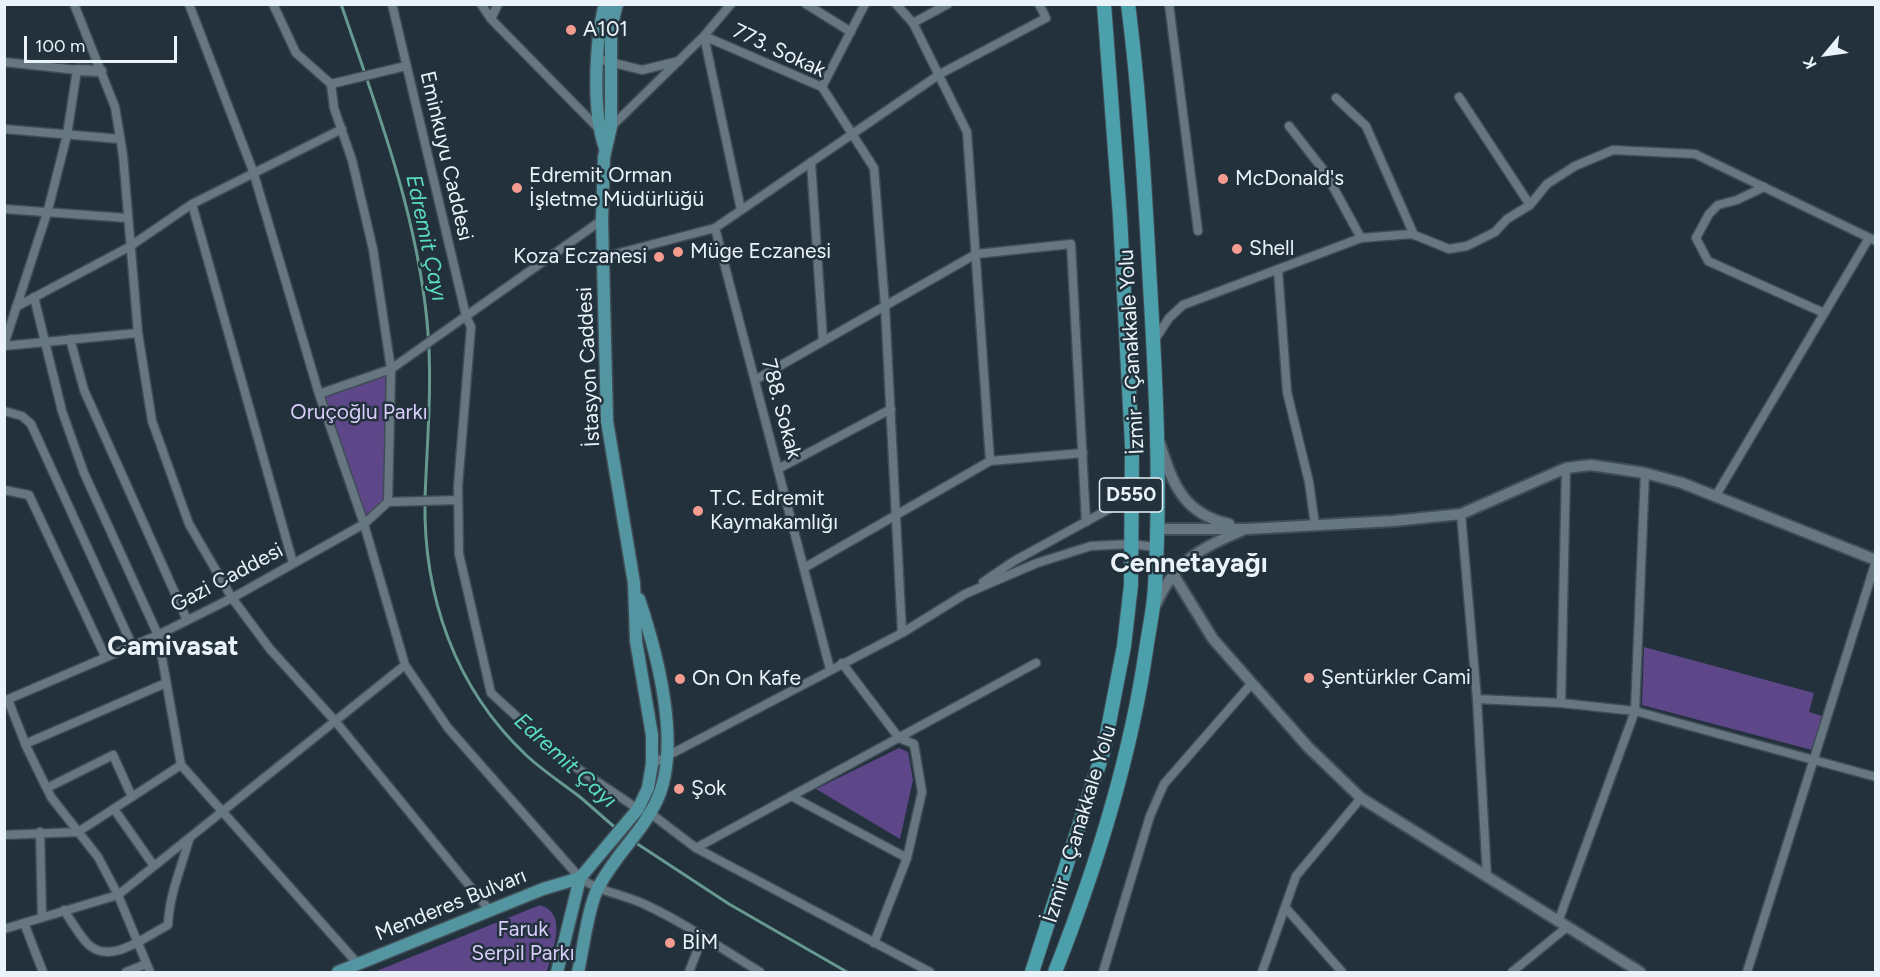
<!DOCTYPE html>
<html>
<head>
<meta charset="utf-8">
<style>
	body { margin:0 }
	#map { position:relative; width:1880px; height:977px; overflow:hidden; background:#22313b; font-family:Figtree,sans-serif }
	canvas { display:block }
	.frame { position:absolute; inset:0; border:6px solid #e9f3f9; pointer-events:none }
	.north { position:absolute; left:1796px; top:24px; width:60px; height:60px; -webkit-text-stroke:4px #22313b; paint-order:stroke; rotate:241deg; font-size:16px; font-weight:700; line-height:24px; text-align:center; color:#e9f3f9 }
	.north::after { content:''; display:block; margin:auto; width:21px; height:27px; background:#e9f3f9; clip-path:polygon(50% 0,100% 100%,50% 72%,0 100%) }
	.scale { position:absolute; left:24px; top:36px; width:153px; height:27px; box-sizing:border-box; border:3px solid #e9f3f9; border-top:0; padding-left:8px; font-size:18px; line-height:21px; white-space:nowrap; color:#e9f3f9; -webkit-text-stroke:4px #22313b; paint-order:stroke }
</style>
</head>
<body>
<div id="map">
<canvas width="1880" height="977"></canvas>
<div class="frame"></div>
<div class="north">K</div>
<div class="scale">100 m</div>
</div>
<script>
const context = document.querySelector('canvas').getContext('2d');
context.lineJoin = 'round';
function fillPath(path, color) { context.fillStyle = color; context.fill(path, 'evenodd'); }
function trace(path, color, width, dash) { context.strokeStyle = color; context.lineWidth = width; context.lineCap = dash ? 'butt' : 'round'; context.setLineDash(dash || []); context.stroke(path); }
function write(font, color, halo, rows, align = 'center') {
  context.font = font + ' Figtree,sans-serif'; context.lineWidth = 5; context.setLineDash([]); context.textBaseline = 'middle'; context.strokeStyle = halo; context.fillStyle = color; for (const [text, x, y, turn = 0] of rows) {
    context.save(); context.translate(x, y); context.rotate((+turn || 0) * Math.PI / 180); context.textAlign = isNaN(turn) ? turn : align; if (halo) context.strokeText(text, 0, 0); context.fillText(text, 0, 0); context.restore();
  }
}
const green = new Path2D(`
	M 391,369 L 388,502 L 364,524 L 319,394 Z
	M 1644,647 L 1814,693 L 1809,712 L 1822,716 L 1812,750 L 1642,705 Z
	M 899,748 L 908,752 L 913,780 L 900,839 L 816,789 Z
	M 540,905 C 569,914 552,951 547,972 L 374,972 Z`);
const stream = new Path2D(`
	M 341,4 C 377,109 416,211 427,321 C 433,381 427,440 425,499 C 423,596 455,688 526,755 C 543,771 562,783 580,797 C 593,808 605,819 618,830
	M 633,841 L 729,904 L 847,972`);
const minor = new Path2D(`
	M 74,4 L 115,107 L 123,155 L 138,333 L 152,421 L 189,524 L 232,598 L 270,649 L 336,722 L 490,911
	M 189,4 L 253,171 L 319,394 L 364,524 L 405,665 L 448,728 L 580,878 C 600,892 622,894 644,904 C 685,923 722,949 760,972
	M 392,4 L 466,316 L 471,327 L 458,486 L 459,554 L 491,693 L 562,758 L 638,809
	M 481,4 L 491,19 L 598,128 L 611,127 L 704,36 L 731,4
	M 806,4 L 851,32
	M 896,4 L 913,23 L 967,132 L 990,461
	M 1039,4 L 1046,18
	M 1169,4 L 1198,231
	M 491,19 L 498,4
	M 913,23 L 948,4
	M 704,36 L 822,87 L 874,168 L 885,306 L 902,633
	M 704,36 L 741,210
	M 598,59 L 642,70 L 679,61
	M 4,62 L 77,70 L 67,135 L 48,210 L 4,345
	M 331,84 L 406,66
	M 822,87 L 865,4
	M 1459,97 L 1530,205
	M 1336,98 L 1366,126 L 1414,235
	M 1289,126 L 1325,172 L 1361,238
	M 4,129 L 120,139
	M 811,162 L 823,340
	M 1764,187 L 1737,200 L 1718,205 L 1709,214 L 1696,238 L 1708,261 L 1824,313
	M 192,204 L 293,563
	M 4,209 L 127,218
	M 715,228 L 830,669
	M 604,257 L 715,228 L 940,74 L 1046,18
	M 1278,270 L 1287,392 L 1309,482 L 1315,525
	M 34,297 L 62,411 L 84,473 L 158,635 L 181,765 L 358,964
	M 16,307 L 129,247 L 192,204 L 342,129
	M 70,339 L 84,390 L 187,620
	M 1154,341 L 1169,318 L 1183,305 L 1361,238 L 1412,234 L 1449,249 L 1467,246 L 1495,232 L 1507,219 L 1530,205 L 1547,184 L 1575,166 L 1613,150 L 1695,154 L 1876,241
	M 4,346 L 138,333
	M 755,380 L 976,254 L 1071,244 L 1086,522
	M 319,394 L 391,369 L 602,220
	M 4,411 L 22,416 L 31,424 L 132,645
	M 778,469 L 891,409
	M 4,490 L 29,495 L 105,656
	M 1715,497 L 1869,238
	M 388,502 L 458,500
	M 1461,514 L 1477,699 L 1561,703 L 1635,711 L 1876,777
	M 804,568 L 990,461 L 1083,453
	M 983,582 L 1014,561 L 1131,497
	M 842,663 L 899,738 L 914,744 L 922,792 L 907,858
	M 1477,699 L 1487,877
	M 8,700 L 27,748 L 51,797 L 98,857 L 118,895 L 150,972
	M 4,701 L 158,635 L 232,598 L 364,524 L 388,502 L 391,369 L 373,249 L 352,160 L 334,108 L 331,84 L 296,53 L 273,4
	M 1561,703 L 1566,468
	M 25,744 L 166,683
	M 652,764 L 902,633 L 965,594 L 1037,563 L 1091,546 L 1131,544 L 1155,547
	M 47,788 L 113,755 L 132,797
	M 791,796 L 907,858 L 874,943
	M 114,809 L 154,866
	M 650,813 L 696,848 L 930,972
	M 40,832 L 42,917
	M 4,835 L 78,832 L 181,765
	M 696,848 L 1036,663
	M 1285,907 L 1342,972
	M 64,910 C 71,921 78,933 86,942 C 108,968 146,936 168,925 C 169,896 181,868 189,840
	M 1558,922 L 1635,711 L 1645,473
	M 24,923 L 43,972
	M 4,929 L 118,895 L 405,665
	M 126,972 L 146,964
	M 689,972 L 703,936
	M 1103,972 L 1150,816 L 1164,784 L 1252,683
	M 1262,972 L 1296,876 L 1361,798
	M 1512,972 L 1567,927
	M 1747,972 L 1876,561`);
const tertiary = new Path2D(`
	M 77,70 L 101,71
	M 1160,444 C 1173,485 1184,514 1229,524
	M 1131,497 L 1157,503
	M 1156,529 L 1247,529 L 1393,521 L 1461,514 L 1566,468 L 1591,465 L 1645,473 L 1682,483 L 1876,560
	M 1173,574 L 1213,639 L 1308,747 L 1361,798 L 1640,972
	M 1156,604 C 1175,562 1200,548 1241,531`);
const primary = new Path2D(`
	M 605,4 C 595,41 592,112 605,148
	M 338,972 L 543,889 L 580,878
	M 557,972 L 580,878 L 638,809 L 648,788 L 652,764 L 652,735 L 636,641 L 634,583 L 607,421 L 602,220 L 604,157 L 611,127 L 611,28 L 617,4
	M 578,972 C 583,950 588,907 598,888 C 614,856 642,833 657,800 C 682,746 657,653 639,599`);
const trunk = new Path2D(`
	M 1032,972 L 1104,749 L 1124,646 L 1131,585 L 1132,445 L 1120,217 L 1104,4
	M 1055,972 C 1096,868 1130,761 1146,650 C 1149,629 1154,608 1155,586 C 1161,486 1156,385 1150,285 C 1145,192 1140,97 1128,4`);
const markers = [
	[571,30,6,"#f59c90"],
	[1223,179,6,"#f59c90"],
	[517,188,6,"#f59c90"],
	[1237,249,6,"#f59c90"],
	[678,252,6,"#f59c90"],
	[659,257,6,"#f59c90"],
	[698,511,6,"#f59c90"],
	[1309,678,6,"#f59c90"],
	[680,679,6,"#f59c90"],
	[679,789,6,"#f59c90"],
	[670,943,6,"#f59c90"]
];
const shields = [
	[1131,495,63]
];
const shieldNames = [
	["D550",1131,495]
];
const poiNames = [
	["A101",583,30],
	["Edremit Orman",529,176],
	["İşletme Müdürlüğü",529,200],
	["McDonald's",1235,179],
	["Shell",1249,249],
	["Müge Eczanesi",690,252],
	["Koza Eczanesi",647,257,"right"],
	["T.C. Edremit",710,499],
	["Kaymakamlığı",710,523],
	["Şentürkler Cami",1321,678],
	["On On Kafe",692,679],
	["Şok",691,789],
	["BİM",682,943]
];
const streetNames = [
	["773. Sokak",779,51,25],
	["Eminkuyu Caddesi",446,156,77],
	["İzmir - Çanakkale Yolu",1132,352,-93],
	["İstasyon Caddesi",589,367,-93],
	["788. Sokak",781,409,75],
	["Gazi Caddesi",227,578,-28],
	["İzmir - Çanakkale Yolu",1080,824,-73],
	["Menderes Bulvarı",451,905,-22]
];
const parkNames = [
	["Oruçoğlu Parkı",359,413],
	["Faruk",523,930],
	["Serpil Parkı",523,954]
];
const waterNames = [
	["Edremit Çayı",426,238,78],
	["Edremit Çayı",565,761,42]
];
const districtNames = [
	["Cennetayağı",1189,564],
	["Camivasat",173,647]
];
fillPath(green, '#5d4789');
trace(stream, '#669990', 3);
trace(minor, '#404d56', 11);
trace(tertiary, '#404d56', 14);
trace(primary, '#404d56', 15);
trace(trunk, '#404d56', 16);
trace(minor, '#677782', 8);
trace(tertiary, '#677782', 10);
trace(primary, '#5396a1', 12);
trace(trunk, '#4ca0ab', 14);
for (const [x, y, r, color] of markers) { const dot = new Path2D(); dot.arc(x, y, r, 0, 2 * Math.PI); context.fillStyle = color; context.fill(dot); trace(dot, '#22313b', 2); }
for (const [x, y, w] of shields) { const box = new Path2D(); box.roundRect(x - w / 2, y - 17, w, 34, 4.5); context.fillStyle = '#22313b'; context.fill(box); trace(box, '#e9f3f9', 1.5); }
write('bold 20px', '#e9f3f9', null, shieldNames);
write('21px', '#e9f3f9', '#22313b', poiNames, 'left');
write('21px', '#e9f3f9', '#22313b', streetNames);
write('21px', '#d9cdfa', '#22313b', parkNames);
write('italic 22px', '#5addbe', '#22313b', waterNames);
write('bold 27px', '#e9f3f9', '#22313b', districtNames);
</script>
</body>
</html>
